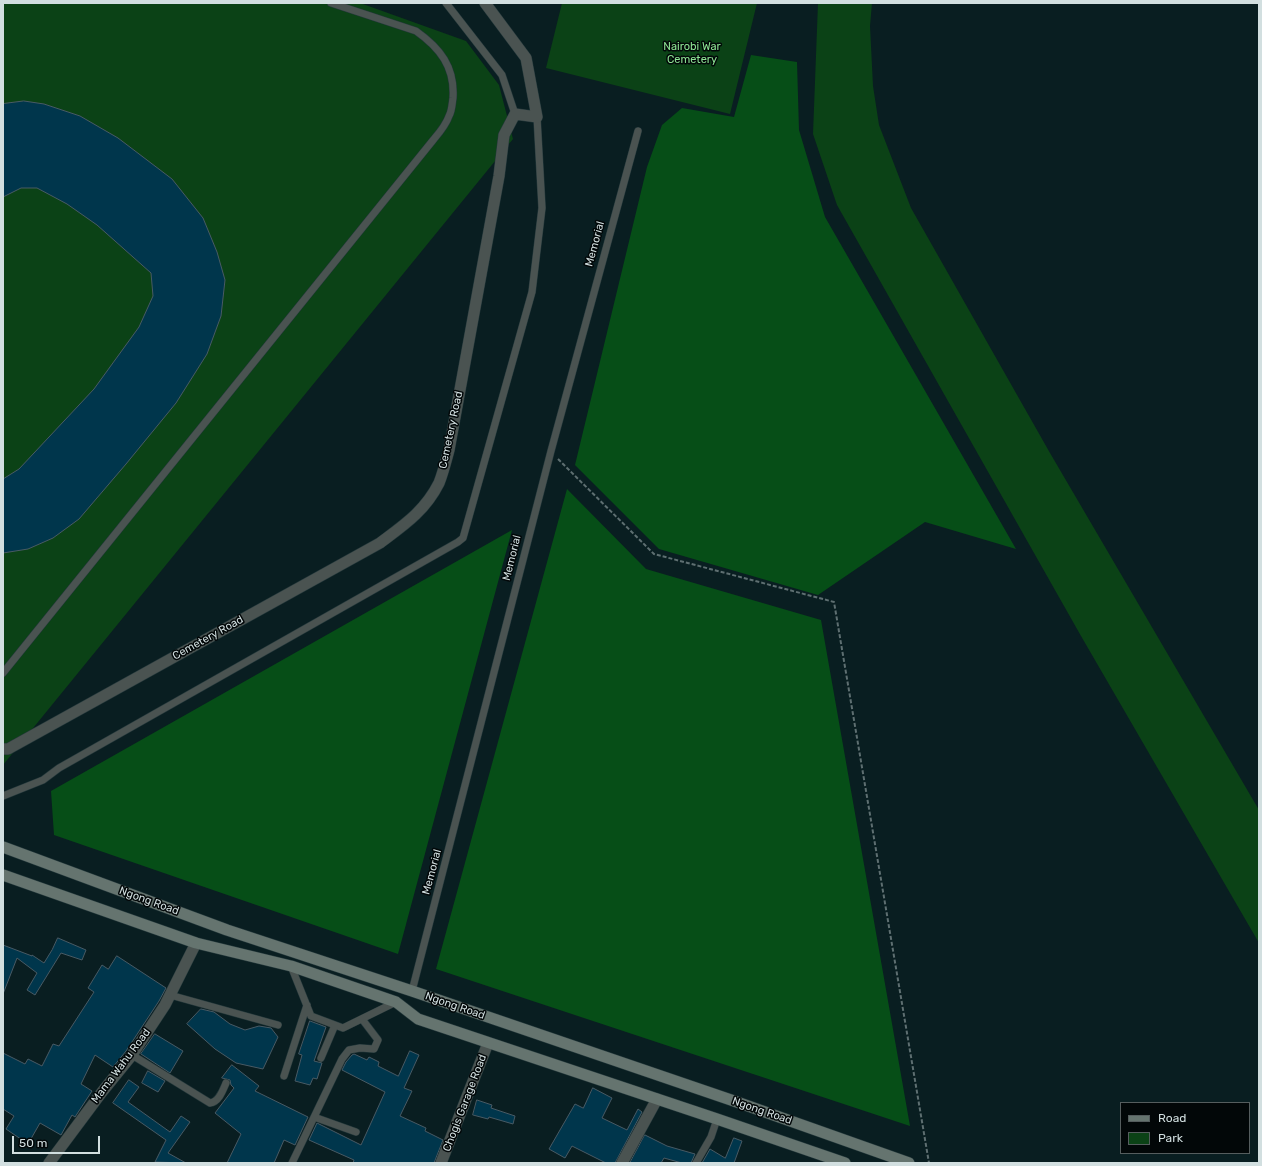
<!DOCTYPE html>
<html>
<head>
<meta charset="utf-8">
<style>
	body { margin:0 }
	#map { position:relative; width:1262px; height:1166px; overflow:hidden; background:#091e21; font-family:Rubik,sans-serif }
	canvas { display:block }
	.frame { position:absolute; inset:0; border:4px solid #d2dfe0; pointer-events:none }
	.legend { position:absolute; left:1120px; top:1102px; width:130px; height:52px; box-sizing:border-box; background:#020708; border:1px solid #555d5e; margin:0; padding:5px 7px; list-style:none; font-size:12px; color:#d2dfe0 }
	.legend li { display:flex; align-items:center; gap:8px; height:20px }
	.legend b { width:20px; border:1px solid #555d5e }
	.scale { position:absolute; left:12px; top:1136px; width:88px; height:18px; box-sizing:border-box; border:2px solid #d2dfe0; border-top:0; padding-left:5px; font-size:12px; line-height:14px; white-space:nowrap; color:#d2dfe0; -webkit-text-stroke:3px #020708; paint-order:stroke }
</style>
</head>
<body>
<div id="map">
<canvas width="1262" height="1166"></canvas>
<div class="frame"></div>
<ul class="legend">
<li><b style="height:5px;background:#65746f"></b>Road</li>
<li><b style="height:11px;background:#0b4216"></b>Park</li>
</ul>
<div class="scale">50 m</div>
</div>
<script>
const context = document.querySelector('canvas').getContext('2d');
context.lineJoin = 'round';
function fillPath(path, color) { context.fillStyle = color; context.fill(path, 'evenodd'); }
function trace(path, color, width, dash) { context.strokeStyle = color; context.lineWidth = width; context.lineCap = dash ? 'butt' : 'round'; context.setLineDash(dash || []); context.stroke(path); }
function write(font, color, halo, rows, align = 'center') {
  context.font = font + ' Rubik,sans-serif'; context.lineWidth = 3; context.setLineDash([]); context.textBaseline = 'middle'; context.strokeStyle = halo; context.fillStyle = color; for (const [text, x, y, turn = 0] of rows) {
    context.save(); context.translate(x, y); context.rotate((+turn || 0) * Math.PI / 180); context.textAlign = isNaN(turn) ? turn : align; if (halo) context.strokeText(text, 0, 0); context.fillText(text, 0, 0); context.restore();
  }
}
const green = new Path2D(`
	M 3,3 L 360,3 L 466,41 L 499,85 L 513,139 L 3,765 Z
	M 562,3 L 757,3 L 730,114 L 546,68 Z
	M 818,3 L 872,3 L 870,26 L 873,86 L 879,125 L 911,208 L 1050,453 L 1259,810 L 1259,943 L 1081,636 L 837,205 L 813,134 Z`);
const forest = new Path2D(`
	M 751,55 L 797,62 L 799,130 L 825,217 L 1016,549 L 925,522 L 818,595 L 659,549 L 575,465 L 647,167 L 662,125 L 682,108 L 734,117 Z
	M 567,489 L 646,569 L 821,620 L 910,1126 L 436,969 Z
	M 512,530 L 398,954 L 54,835 L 51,791 Z`);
const building = new Path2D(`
	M 24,101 L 44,104 L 80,116 L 118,138 L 172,179 L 203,218 L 217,252 L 225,280 L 221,316 L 207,354 L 176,403 L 126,464 L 79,519 L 53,538 L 28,549 L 3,553 L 3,479 L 19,469 L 94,389 L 139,327 L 153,296 L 151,273 L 97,225 L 67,204 L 37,188 L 21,188 L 3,197 L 3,104 Z
	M 58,938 L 86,950 L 82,960 L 61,953 L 35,995 L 27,990 L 37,973 L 17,958 L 3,994 L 3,945 L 32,956 L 32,955 L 44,963 L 52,950 Z
	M 117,956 L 166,988 L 159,1001 L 126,1051 L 113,1067 L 95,1055 L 81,1084 L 92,1091 L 75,1117 L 72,1115 L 61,1135 L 40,1123 L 28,1144 L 6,1129 L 14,1116 L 3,1109 L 3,1053 L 25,1064 L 28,1059 L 42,1066 L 53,1044 L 59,1046 L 94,992 L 88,988 L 102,965 L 108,969 Z
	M 201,1009 L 214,1012 L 230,1024 L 245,1030 L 259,1026 L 271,1028 L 278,1037 L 263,1069 L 236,1063 L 215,1049 L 187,1024 Z
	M 310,1021 L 326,1027 L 314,1061 L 322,1063 L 317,1079 L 313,1078 L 310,1085 L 295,1081 L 302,1055 L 299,1054 Z
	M 155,1034 L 183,1051 L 170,1073 L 141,1054 Z
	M 410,1051 L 419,1055 L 404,1088 L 412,1091 L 400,1116 L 426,1128 L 425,1131 L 443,1140 L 434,1163 L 353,1163 L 354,1160 L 309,1140 L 317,1123 L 361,1145 L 385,1092 L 342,1070 L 346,1062 L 352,1055 L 354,1054 L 367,1060 L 369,1057 L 379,1062 L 378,1066 L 398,1076 Z
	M 232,1065 L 259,1086 L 255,1091 L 308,1117 L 295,1145 L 284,1140 L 274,1163 L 227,1163 L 241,1134 L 215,1113 L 234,1088 L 231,1085 L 230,1080 L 222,1078 Z
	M 148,1071 L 165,1081 L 158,1092 L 142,1083 Z
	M 129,1080 L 139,1087 L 128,1102 L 170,1132 L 181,1116 L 190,1122 L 168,1153 L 186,1163 L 155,1162 L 166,1140 L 113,1103 Z
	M 593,1088 L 612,1098 L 602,1118 L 627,1130 L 638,1109 L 642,1112 L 615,1163 L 606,1163 L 572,1146 L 565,1158 L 549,1149 L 575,1104 L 583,1108 Z
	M 477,1100 L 492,1105 L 491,1108 L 515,1116 L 513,1124 L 489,1117 L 488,1119 L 473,1115 Z
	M 645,1135 L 667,1146 L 695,1154 L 691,1163 L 682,1163 L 664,1158 L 661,1163 L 630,1163 Z
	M 734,1138 L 742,1141 L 734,1163 L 702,1163 L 710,1149 L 725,1158 Z`);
const path = new Path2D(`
	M 558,459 L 654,554 L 834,602 L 929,1163`);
const service = new Path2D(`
	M 446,3 L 502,75 L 515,114
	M 3,673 L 434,139 C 440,132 446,125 449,116 C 452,111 452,104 453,98 C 455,67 440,48 416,31 L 331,3
	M 3,796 L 43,780 L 59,768 L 458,542 L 463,538 L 532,292 L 542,208 L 537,117
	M 291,966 L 311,1016 L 343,1028 L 396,1002
	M 412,991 L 551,451 L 638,131
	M 170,995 L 278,1025
	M 132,1055 L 210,1103 C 219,1102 223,1090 226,1083
	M 321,1058 L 335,1025
	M 284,1076 L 307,1005
	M 314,1117 L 356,1132
	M 292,1163 L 329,1086 L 342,1059 L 349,1050 L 360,1048 L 374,1049 L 378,1040 L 362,1019
	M 696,1163 L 711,1137 L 717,1119`);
const minor = new Path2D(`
	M 49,1163 L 102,1092 L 132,1055 L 165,1005 L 196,943
	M 441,1163 L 488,1043
	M 622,1163 L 657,1099`);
const tertiary = new Path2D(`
	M 3,749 L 8,749 L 380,543 C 404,525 425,511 439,483 C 443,473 446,461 449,450 L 499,176 L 504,135 L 515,114 L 537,117 L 526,58 L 485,3`);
const secondary = new Path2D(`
	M 3,847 L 227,930 L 412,991 L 734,1101 L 909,1163
	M 3,875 L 196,943 L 291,966 L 396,1002 L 418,1019 L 717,1119 L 845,1163`);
const parkNames = [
	["Nairobi War",692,47],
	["Cemetery",692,60]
];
const streetNames = [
	["Memorial",595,244,-75],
	["Cemetery Road",451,430,-78],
	["Memorial",512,558,-76],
	["Cemetery Road",208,638,-29],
	["Memorial",432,872,-75],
	["Ngong Road",149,901,20],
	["Ngong Road",455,1006,19],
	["Mama Wahu Road",121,1066,-53],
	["Chogis Garage Road",465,1103,-69],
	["Ngong Road",762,1111,19]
];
fillPath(green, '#0b4216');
fillPath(forest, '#064e17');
fillPath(building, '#00364c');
trace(building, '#485a64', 1);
trace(service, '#25393c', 8);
trace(minor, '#25393c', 12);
trace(tertiary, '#25393c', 12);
trace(secondary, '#25393c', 12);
trace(path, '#5e6f71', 2, [4, 2]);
trace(service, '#4a5351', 7);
trace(minor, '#4a5351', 11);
trace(tertiary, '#4a5351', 11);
trace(secondary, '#65746f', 11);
write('11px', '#8ee595', '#020708', parkNames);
write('11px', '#d2dfe0', '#020708', streetNames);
</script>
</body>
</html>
